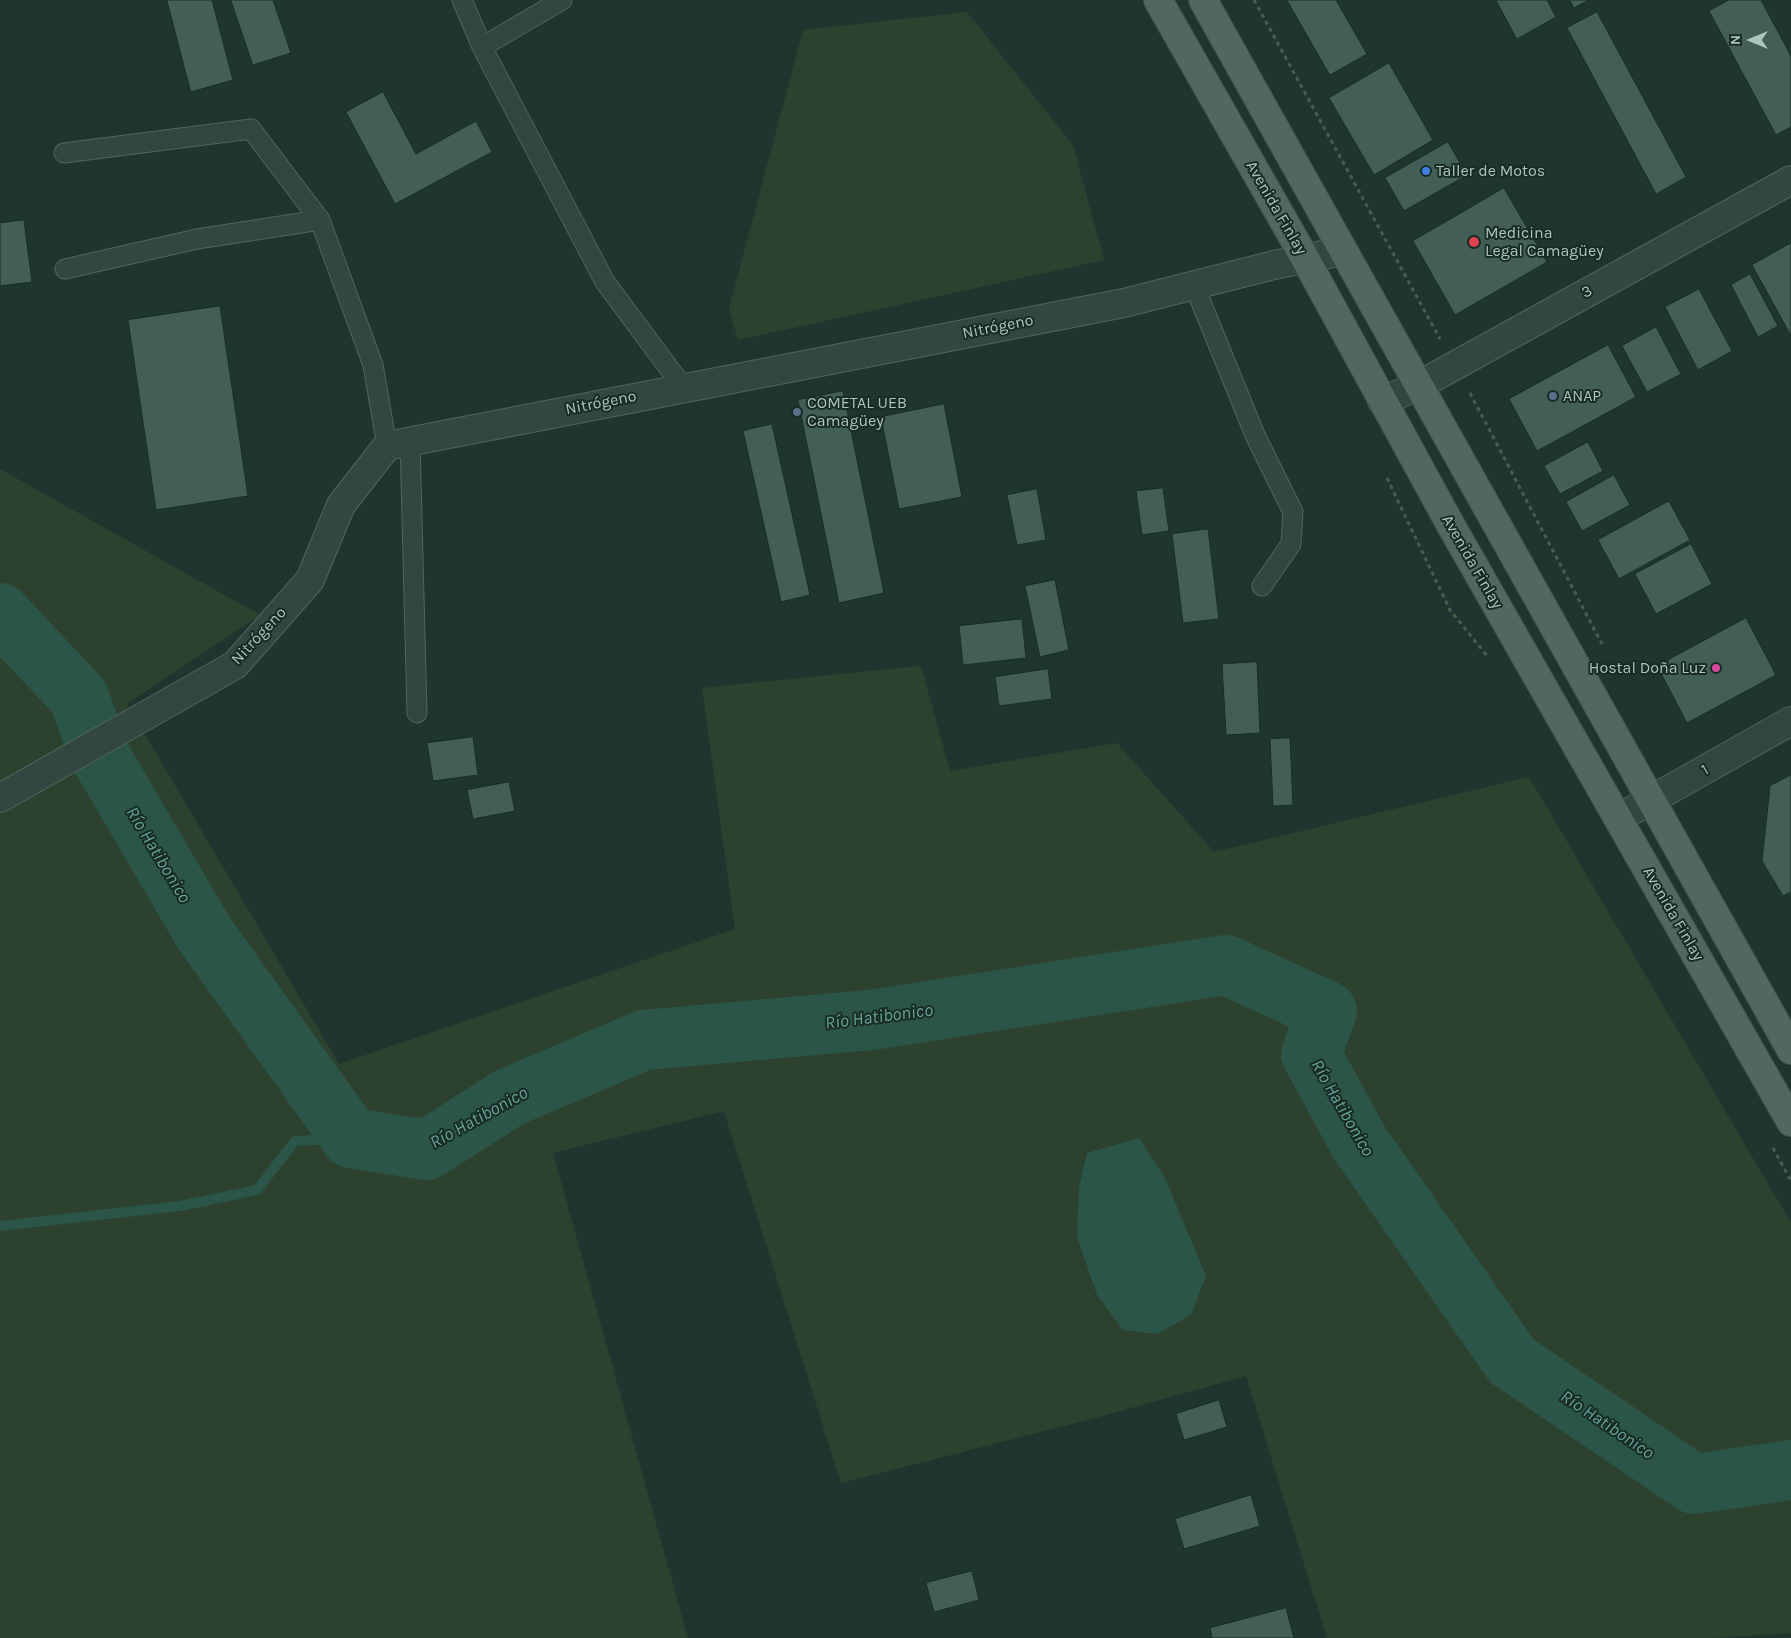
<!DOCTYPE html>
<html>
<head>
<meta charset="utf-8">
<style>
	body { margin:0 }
	#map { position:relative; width:1791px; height:1638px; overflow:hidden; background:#1f3630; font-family:Karla,sans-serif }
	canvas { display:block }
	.north { position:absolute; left:1726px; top:15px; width:50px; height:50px; -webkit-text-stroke:4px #182b26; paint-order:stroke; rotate:270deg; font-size:14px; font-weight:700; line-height:20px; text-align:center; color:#adc4be }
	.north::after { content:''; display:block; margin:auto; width:18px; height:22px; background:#adc4be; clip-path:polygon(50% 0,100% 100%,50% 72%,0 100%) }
</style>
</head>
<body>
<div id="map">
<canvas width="1791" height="1638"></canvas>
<div class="north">N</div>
</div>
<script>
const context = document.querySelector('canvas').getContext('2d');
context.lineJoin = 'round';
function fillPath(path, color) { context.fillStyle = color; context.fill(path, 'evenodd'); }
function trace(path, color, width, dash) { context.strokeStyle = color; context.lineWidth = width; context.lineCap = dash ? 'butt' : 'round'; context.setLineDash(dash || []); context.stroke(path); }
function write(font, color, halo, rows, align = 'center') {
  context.font = font + ' Karla,sans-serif'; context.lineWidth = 4; context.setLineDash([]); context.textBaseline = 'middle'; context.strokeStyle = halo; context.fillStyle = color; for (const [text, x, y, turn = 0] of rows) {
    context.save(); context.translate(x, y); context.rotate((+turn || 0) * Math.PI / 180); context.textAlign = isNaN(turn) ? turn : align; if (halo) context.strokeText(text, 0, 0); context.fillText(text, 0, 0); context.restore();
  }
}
const green = new Path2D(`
	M 967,12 L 1073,145 L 1104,260 L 738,340 L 729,309 L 803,30 Z
	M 0,469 L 260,615 L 127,704 L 339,1064 L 735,929 L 702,688 L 921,666 L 950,771 L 1117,743 L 1214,852 L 1529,777 L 1791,1223 L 1791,1633 L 1713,1638 L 1327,1638 L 1246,1376 L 1095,1418 L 841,1483 L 724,1111 L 553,1153 L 688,1638 L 0,1638 Z`);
const water = new Path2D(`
	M 1139,1138 L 1165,1178 L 1206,1276 L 1191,1315 L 1157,1334 L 1123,1330 L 1097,1295 L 1077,1236 L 1079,1187 L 1087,1153 Z`);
const stream = new Path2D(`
	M 0,1226 L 180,1206 L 257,1190 L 295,1141 L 351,1138`);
const river = new Path2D(`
	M 0,613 L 79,697 L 99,754 L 204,933 L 351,1138 L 427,1150 L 510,1097 L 644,1040 L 871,1020 L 1226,965 L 1327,1011 L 1311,1054 L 1359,1142 L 1512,1361 L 1694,1484 L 1791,1470`);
const building = new Path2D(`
	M 167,0 L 212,0 L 233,80 L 191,92 Z
	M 231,0 L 273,0 L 291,53 L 253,65 Z
	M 1287,0 L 1336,0 L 1367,54 L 1330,75 Z
	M 1496,0 L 1547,0 L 1556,17 L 1517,39 Z
	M 1570,0 L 1589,0 L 1574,8 Z
	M 1729,0 L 1761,0 L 1791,56 L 1791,127 L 1776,135 L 1709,11 Z
	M 1597,12 L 1686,177 L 1656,194 L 1567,28 Z
	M 1389,63 L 1433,140 L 1374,175 L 1329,98 Z
	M 383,92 L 416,154 L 476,121 L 492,152 L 395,204 L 346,112 Z
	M 1448,142 L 1467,175 L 1404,211 L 1385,178 Z
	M 1504,188 L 1547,262 L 1455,315 L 1413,241 Z
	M 24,220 L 32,282 L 0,286 L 0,223 Z
	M 1791,243 L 1791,336 L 1752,265 Z
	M 1750,274 L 1778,326 L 1758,337 L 1731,285 Z
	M 1699,289 L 1732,351 L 1698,370 L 1665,307 Z
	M 220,306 L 248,496 L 156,510 L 128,320 Z
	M 1656,327 L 1681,374 L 1647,392 L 1622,346 Z
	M 1608,345 L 1636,397 L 1537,451 L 1509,399 Z
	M 843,391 L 884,593 L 839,603 L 798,400 Z
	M 944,404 L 962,497 L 899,509 L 881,417 Z
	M 772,424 L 810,595 L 781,602 L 743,431 Z
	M 1588,442 L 1603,471 L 1560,494 L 1544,466 Z
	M 1614,475 L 1630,505 L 1582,531 L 1566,502 Z
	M 1163,488 L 1169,531 L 1142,535 L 1136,491 Z
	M 1037,489 L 1046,540 L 1017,545 L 1007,495 Z
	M 1669,501 L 1690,540 L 1619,579 L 1598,540 Z
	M 1208,529 L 1219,619 L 1183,623 L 1172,534 Z
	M 1691,544 L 1712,584 L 1656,614 L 1635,574 Z
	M 1055,580 L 1069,650 L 1040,657 L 1025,586 Z
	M 1746,618 L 1776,675 L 1687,723 L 1657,666 Z
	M 1022,619 L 1026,658 L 963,665 L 959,626 Z
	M 1257,662 L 1260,733 L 1226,735 L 1222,664 Z
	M 1048,669 L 1052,699 L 999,706 L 995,677 Z
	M 473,737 L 478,775 L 433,781 L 427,743 Z
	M 1290,738 L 1293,805 L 1273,806 L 1270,739 Z
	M 1791,775 L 1791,892 L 1783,896 L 1762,861 L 1770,786 Z
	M 509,782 L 515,811 L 473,819 L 467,790 Z
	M 1219,1400 L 1227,1427 L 1184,1440 L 1176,1414 Z
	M 1251,1495 L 1260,1526 L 1184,1549 L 1175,1519 Z
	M 972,1571 L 979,1600 L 934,1612 L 926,1583 Z
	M 1286,1608 L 1294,1638 L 1212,1638 L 1210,1628 Z`);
const path = new Path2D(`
	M 1254,0 L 1440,339
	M 1470,393 L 1602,644
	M 1387,478 L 1450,610 L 1488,657
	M 1773,1148 L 1791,1181`);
const service = new Path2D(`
	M 462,0 L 482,47 L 605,282 L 683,387
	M 482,47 L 562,0
	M 64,153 L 251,129 L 320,220 L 373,365 L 387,446
	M 65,269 L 197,239 L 320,220
	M 1194,285 L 1255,435 L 1293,512 L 1291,544 L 1262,586
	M 410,440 L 417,713`);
const minor = new Path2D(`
	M 1382,401 L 1418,386 L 1791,180
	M 0,798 L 235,665 L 310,580 L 341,505 L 387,446 L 1124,303 L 1274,265 L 1342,251
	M 1619,818 L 1791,721`);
const primary = new Path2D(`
	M 1158,0 L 1306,260 L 1449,522 L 1791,1122
	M 1203,0 L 1791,1050`);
const markers = [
	[1426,171,5,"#3f7fe0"],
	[1474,242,6,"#e0444e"],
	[1553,396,5,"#5c6f8a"],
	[797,412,5,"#5c6f8a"],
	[1716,668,5,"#d1479c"]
];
const poiNames = [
	["Taller de Motos",1436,171],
	["Medicina",1485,233],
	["Legal Camagüey",1485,251],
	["ANAP",1563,396],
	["COMETAL UEB",807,403],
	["Camagüey",807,421],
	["Hostal Doña Luz",1706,668,"right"]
];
const streetNames = [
	["Avenida Finlay",1276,208,60],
	["3",1587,292,-29],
	["Nitrógeno",998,327,-11],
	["Nitrógeno",601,403,-11],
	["Avenida Finlay",1472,562,60],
	["Nitrógeno",259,636,-47],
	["1",1705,770,-30],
	["Avenida Finlay",1673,914,60]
];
const waterNames = [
	["Río Hatibonico",158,855,59],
	["Río Hatibonico",879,1017,-7],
	["Río Hatibonico",1342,1108,60],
	["Río Hatibonico",479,1118,-29],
	["Río Hatibonico",1607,1425,34]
];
fillPath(green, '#2d422e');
fillPath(water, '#2c554a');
trace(stream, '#2c554a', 10);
trace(river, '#2c554a', 60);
fillPath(building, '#425e57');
trace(building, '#1a2d28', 1);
trace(service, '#50655f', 21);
trace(minor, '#50655f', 30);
trace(primary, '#3f534e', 30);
trace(path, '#485e4e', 3, [4, 4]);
trace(service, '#334742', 19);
trace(minor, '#334742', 28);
trace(primary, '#516761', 28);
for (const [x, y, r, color] of markers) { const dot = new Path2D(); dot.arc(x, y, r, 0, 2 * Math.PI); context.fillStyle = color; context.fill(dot); trace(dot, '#182b26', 2); }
write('16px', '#adc4be', '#182b26', poiNames, 'left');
write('16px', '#adc4be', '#182b26', streetNames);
write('italic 18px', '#65a392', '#182b26', waterNames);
</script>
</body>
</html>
